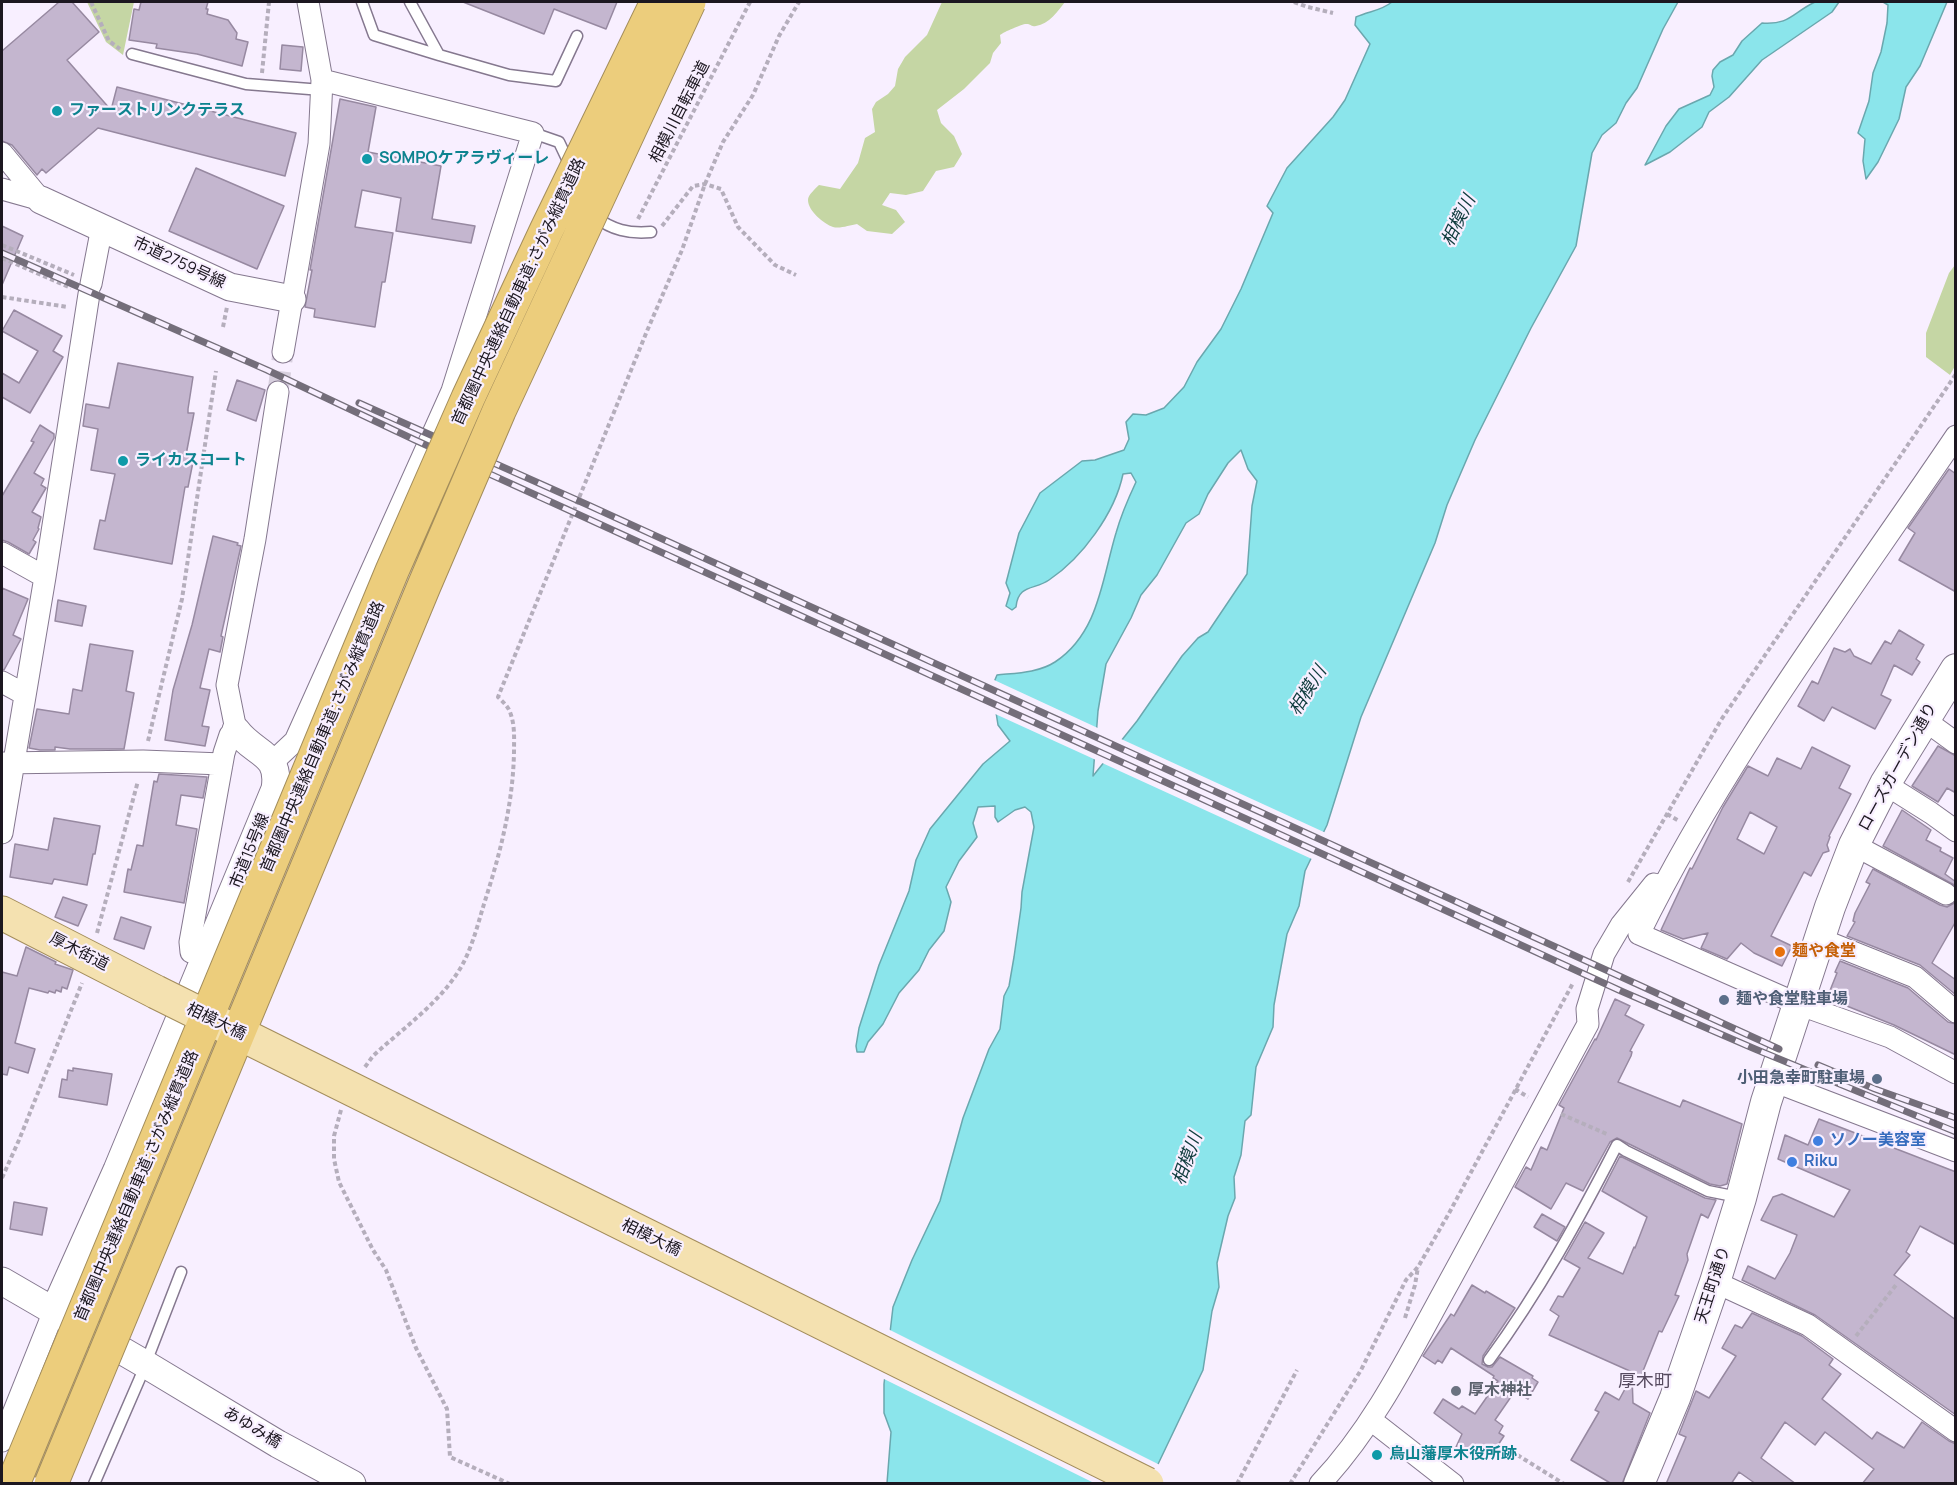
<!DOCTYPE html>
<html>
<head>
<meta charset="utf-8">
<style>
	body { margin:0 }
	#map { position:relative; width:1957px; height:1485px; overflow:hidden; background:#f8efff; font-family:Manrope,sans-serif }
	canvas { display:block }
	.frame { position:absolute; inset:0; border:3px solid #1c1720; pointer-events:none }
</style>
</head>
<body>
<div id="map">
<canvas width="1957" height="1485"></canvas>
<div class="frame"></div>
</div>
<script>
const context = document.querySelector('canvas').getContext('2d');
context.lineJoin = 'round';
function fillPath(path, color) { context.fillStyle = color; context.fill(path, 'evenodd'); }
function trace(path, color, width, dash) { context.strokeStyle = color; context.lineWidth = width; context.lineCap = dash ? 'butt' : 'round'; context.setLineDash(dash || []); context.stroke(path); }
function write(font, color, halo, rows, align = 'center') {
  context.font = font + ' Manrope,"Noto Sans JP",sans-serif'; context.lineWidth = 4.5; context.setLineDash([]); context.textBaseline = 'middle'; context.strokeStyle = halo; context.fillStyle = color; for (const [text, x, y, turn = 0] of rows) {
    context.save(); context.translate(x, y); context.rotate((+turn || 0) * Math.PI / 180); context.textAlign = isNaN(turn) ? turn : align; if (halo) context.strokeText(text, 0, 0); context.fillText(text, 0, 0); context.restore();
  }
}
const green = new Path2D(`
	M 87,2 L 134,2 L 123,55 L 106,42 Z
	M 942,2 L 1065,2 C 1058,11 1049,24 1036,26 C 1030,27 1032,24 1026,24 C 1022,24 1004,32 1000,35 L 1001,43 L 993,53 L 990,63 L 964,89 L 937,110 L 941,123 L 954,136 L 962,154 L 954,167 L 936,171 L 923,191 L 906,195 L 890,193 L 882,205 L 896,210 L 905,222 L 892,234 L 867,231 L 857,224 C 850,225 840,229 833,227 C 824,224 808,211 808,200 C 808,195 815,189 819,185 L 840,189 L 858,163 L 865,138 L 875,132 L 872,109 L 876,102 L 888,94 L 895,86 L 898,69 L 905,57 L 927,35 Z
	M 1955,265 L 1955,366 L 1950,375 L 1926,357 L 1926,333 L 1949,273 Z`);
const water = new Path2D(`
	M 1392,2 L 1678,2 L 1663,29 L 1637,88 L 1626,103 L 1616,123 L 1602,135 L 1592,153 L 1576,246 L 1531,328 L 1475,440 L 1447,505 L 1435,543 L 1361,717 L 1327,825 L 1305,871 L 1299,906 L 1287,934 L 1274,1005 L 1273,1027 L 1256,1067 L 1251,1115 L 1245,1121 L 1241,1155 L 1234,1177 L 1235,1198 L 1228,1216 L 1217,1263 L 1219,1287 L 1212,1311 L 1203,1370 L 1149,1483 L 887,1483 L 891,1432 L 884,1413 L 884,1384 L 893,1307 L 912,1260 L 940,1201 L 963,1118 L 989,1049 L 1000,1029 L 1004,996 L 1009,986 L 1014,957 L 1021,908 L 1022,892 L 1034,827 L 1031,812 L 1025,807 L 1015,810 L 998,822 L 995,817 L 995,806 L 978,807 L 973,823 L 977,837 L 959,861 L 946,887 L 951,902 L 944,931 L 929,950 L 919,970 L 899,993 L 883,1024 L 868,1042 L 864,1052 L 857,1052 L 856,1046 L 859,1028 L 879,965 L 909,891 L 916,860 L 930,829 L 983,764 L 1010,741 L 998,725 L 992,687 L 997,675 C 1016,673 1038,673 1055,662 C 1099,633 1102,579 1116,533 C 1121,515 1128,499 1136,482 L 1131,473 L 1123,474 C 1115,513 1082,558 1049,580 C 1035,590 1018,584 1016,607 L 1012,610 L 1006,606 L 1010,593 L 1006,583 L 1019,533 L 1040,493 L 1082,461 L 1095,460 L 1124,450 L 1129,439 L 1126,422 L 1133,414 L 1146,415 L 1164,408 L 1184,387 L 1197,362 L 1221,329 L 1241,289 L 1273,213 L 1267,206 L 1287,168 L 1333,117 L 1345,100 L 1370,44 L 1355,25 L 1356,17 C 1369,11 1381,11 1392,2 ZM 1241,450 L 1248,469 L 1257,481 L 1252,506 L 1247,574 L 1208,632 L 1198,638 L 1182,656 L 1137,721 L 1093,776 L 1098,711 L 1106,664 L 1131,618 L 1141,595 L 1157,575 L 1186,523 L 1199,514 L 1208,494 L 1228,463 Z
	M 1815,2 L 1843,2 L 1839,2 L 1832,12 L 1762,60 L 1729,97 L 1709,112 L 1702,127 L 1670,152 L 1645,165 L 1666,126 L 1679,109 L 1710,95 L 1714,87 L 1712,76 L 1713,70 L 1720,62 L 1733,55 L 1742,41 L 1762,23 C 1790,25 1792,13 1815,2 Z
	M 1883,2 L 1947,2 L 1920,66 L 1906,87 L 1899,119 L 1878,162 L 1866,179 L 1863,161 L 1865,139 L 1858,133 L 1869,101 L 1873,73 L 1881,52 L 1887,23 L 1888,5 Z`);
const pier = new Path2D(`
	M 992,679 L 1100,729 L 1096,760 L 993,713 L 989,688 Z
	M 1119,738 L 1326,833 L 1314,860 L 1100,762 Z
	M 888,1329 L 1162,1466 L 1153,1484 L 1094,1483 L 882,1378 Z`);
const building = new Path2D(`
	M 59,2 L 72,2 L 99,32 L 67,60 L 111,110 L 117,87 L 296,133 L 285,176 L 98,128 L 46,173 L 42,169 L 37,175 L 12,145 L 2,141 L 2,51 Z
	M 141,2 L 208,2 L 206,9 L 208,9 L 207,14 L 228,20 L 237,33 L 236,39 L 248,42 L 242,66 L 197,54 L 156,48 L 157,44 L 129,40 L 134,9 L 139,10 Z
	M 463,2 L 617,2 L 606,29 L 554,9 L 544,34 Z
	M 282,45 L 303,47 L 301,71 L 280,69 Z
	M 340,99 L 376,107 L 368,152 L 441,166 L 432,219 L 475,226 L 471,243 L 396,231 L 401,198 L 362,190 L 355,227 L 393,233 L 385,282 L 382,282 L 375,327 L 314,317 L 315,309 L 305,307 L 312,270 L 310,270 Z
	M 196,168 L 284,206 L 257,269 L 169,231 Z
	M 2,226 L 23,236 L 2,285 Z
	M 14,310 L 62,336 L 53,351 L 63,357 L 30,413 L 2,397 L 2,373 L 19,383 L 38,351 L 2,331 Z
	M 118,363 L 193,377 L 188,409 L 188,413 L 194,413 L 186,455 L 194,457 L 188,487 L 185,487 L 172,564 L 94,549 L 100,520 L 105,521 L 115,474 L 91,470 L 98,429 L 83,426 L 86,404 L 109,408 Z
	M 237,380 L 265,390 L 256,421 L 227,410 Z
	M 40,425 L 54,434 L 54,438 L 34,473 L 44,479 L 41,485 L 46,488 L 32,512 L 41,517 L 38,528 L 39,529 L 33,540 L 36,542 L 29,554 L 8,542 L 2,540 L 2,496 L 34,442 L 31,441 Z
	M 1949,469 L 1956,474 L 1956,592 L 1899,560 L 1915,533 L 1908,528 Z
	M 213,536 L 238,543 L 237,545 L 241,546 L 221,636 L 223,637 L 220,652 L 209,649 L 200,688 L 210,690 L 202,726 L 209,727 L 205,746 L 165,740 L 173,690 L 192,625 Z
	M 2,588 L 28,599 L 13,635 L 21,639 L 4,670 L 2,669 Z
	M 58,600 L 86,606 L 82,626 L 55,621 Z
	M 1899,630 L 1924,645 L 1916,659 L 1920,662 L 1912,675 L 1894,665 L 1881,695 L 1891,700 L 1875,729 L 1832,707 L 1824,721 L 1798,706 L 1812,681 L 1818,684 L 1834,648 L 1845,652 L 1850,649 L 1854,656 L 1871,664 L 1885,641 L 1891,644 Z
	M 90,644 L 133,651 L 126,691 L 134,693 L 124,749 L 70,749 L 55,747 L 55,750 L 40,750 L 29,748 L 37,709 L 69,714 L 73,689 L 82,691 Z
	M 1938,746 L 1956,756 L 1956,793 L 1947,788 L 1938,802 L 1912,786 Z
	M 1812,747 L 1850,766 L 1839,788 L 1851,794 L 1829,836 L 1830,837 L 1827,845 L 1829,851 L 1823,853 L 1811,876 L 1804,872 L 1771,936 L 1792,946 L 1782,966 L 1754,953 L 1741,943 L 1727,959 L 1701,948 L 1708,933 L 1683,939 L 1661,930 L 1690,868 L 1692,869 L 1723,807 L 1748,766 L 1768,776 L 1777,758 L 1801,769 ZM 1750,812 L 1777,827 L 1764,854 L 1737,839 Z
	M 159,774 L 207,777 L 203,798 L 181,795 L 176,825 L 197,829 L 184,903 L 124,892 L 128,869 L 131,870 L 137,845 L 143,846 L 154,781 L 157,782 Z
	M 1902,810 L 1931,830 L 1926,840 L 1941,848 L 1940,851 L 1953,858 L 1945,874 L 1956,882 L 1956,886 L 1883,846 Z
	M 54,818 L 100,826 L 95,854 L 93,854 L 87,885 L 54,879 L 52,884 L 10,877 L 15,844 L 48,850 Z
	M 1873,869 L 1940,905 L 1947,907 L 1956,902 L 1956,921 L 1932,963 L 1956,980 L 1956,995 L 1920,965 L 1847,936 L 1855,922 L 1853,921 L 1855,913 L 1870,884 L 1866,882 Z
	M 63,897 L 87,905 L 78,926 L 55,917 Z
	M 121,917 L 151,927 L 144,949 L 114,939 Z
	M 26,947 L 56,962 L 55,964 L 73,970 L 67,989 L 62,987 L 61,992 L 56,990 L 55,993 L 49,991 L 48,993 L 29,988 L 15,1043 L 35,1049 L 28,1073 L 9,1067 L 7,1075 L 2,1074 L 2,972 L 17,976 Z
	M 1840,961 L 1908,988 L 1948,1022 L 1956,1024 L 1956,1055 L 1894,1025 L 1827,998 L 1837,973 L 1835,972 Z
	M 1615,999 L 1630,1006 L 1625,1015 L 1644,1025 L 1630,1051 L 1632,1052 L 1631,1056 L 1618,1082 L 1680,1107 L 1683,1100 L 1742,1124 L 1727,1184 L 1720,1186 L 1710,1184 L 1617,1138 L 1610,1142 L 1583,1191 L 1566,1183 L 1551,1209 L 1515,1187 L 1526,1167 L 1531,1170 L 1541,1147 L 1547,1150 L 1564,1108 L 1559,1105 L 1595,1039 L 1596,1040 Z
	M 73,1068 L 112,1074 L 107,1105 L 59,1097 L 62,1079 L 67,1080 L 68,1070 L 73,1071 Z
	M 1819,1119 L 1956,1172 L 1956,1245 L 1920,1226 L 1906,1252 L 1910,1255 L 1894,1275 L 1956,1320 L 1956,1415 L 1815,1315 L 1742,1280 L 1748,1266 L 1775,1279 L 1790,1253 L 1797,1235 L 1761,1220 L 1773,1197 L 1782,1194 L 1834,1217 L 1850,1190 L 1778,1159 L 1785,1135 L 1808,1145 Z
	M 1620,1156 L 1705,1198 L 1716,1200 L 1708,1218 L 1701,1214 L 1687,1254 L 1688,1260 L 1675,1295 L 1679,1296 L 1662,1332 L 1659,1331 L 1641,1376 L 1549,1335 L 1559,1316 L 1550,1310 L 1558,1296 L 1563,1297 L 1580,1268 L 1564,1259 L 1585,1222 L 1604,1233 L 1588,1258 L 1623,1274 L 1634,1247 L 1635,1248 L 1647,1217 L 1602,1191 Z
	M 14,1202 L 47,1208 L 42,1235 L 10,1229 Z
	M 1542,1214 L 1565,1227 L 1557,1241 L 1534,1227 Z
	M 1472,1285 L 1485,1293 L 1486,1291 L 1515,1308 L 1483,1356 L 1482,1364 L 1488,1367 L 1492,1367 L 1500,1357 L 1533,1376 L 1532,1378 L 1538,1382 L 1528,1399 L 1515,1391 L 1495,1420 L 1503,1426 L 1499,1433 L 1504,1436 L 1494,1451 L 1489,1448 L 1484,1456 L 1476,1450 L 1471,1457 L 1456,1447 L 1462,1434 L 1434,1413 L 1443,1399 L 1459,1409 L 1462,1406 L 1475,1414 L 1498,1381 L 1493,1378 L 1494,1376 L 1451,1348 L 1442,1363 L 1438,1360 L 1435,1364 L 1423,1356 L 1451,1314 L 1454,1316 Z
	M 1752,1313 L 1802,1336 L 1833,1359 L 1829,1365 L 1841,1374 L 1822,1399 L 1872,1439 L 1877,1432 L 1904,1448 L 1922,1422 L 1949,1441 L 1956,1444 L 1956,1484 L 1862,1484 L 1874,1469 L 1825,1432 L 1815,1445 L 1785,1422 L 1761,1458 L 1796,1484 L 1756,1484 L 1739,1472 L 1731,1484 L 1666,1484 L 1686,1437 L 1679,1434 L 1696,1391 L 1709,1398 L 1736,1356 L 1722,1348 L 1735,1325 L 1742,1328 Z
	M 1632,1376 L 1633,1403 L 1650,1413 L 1622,1484 L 1612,1484 L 1571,1460 L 1599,1412 L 1595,1410 L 1605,1392 L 1619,1400 Z`);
const minorTunnel = new Path2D(`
	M 278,392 L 283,352`);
const path = new Path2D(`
	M 91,2 L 109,41 L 120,49
	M 1294,2 L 1308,7 L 1333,13
	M 262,73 L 269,2
	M 638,219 L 750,2
	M 662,226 L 693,186 L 705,184 L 721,189 L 738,227 L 775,265 L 796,275
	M 2,245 L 74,275
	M 2,258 L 71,288
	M 2,297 L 68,307
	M 223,327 L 227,307
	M 148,741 L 182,599 L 216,371
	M 1667,814 L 1679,821
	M 1628,882 L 1721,720 L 1956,374
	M 97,933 L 138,781
	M 365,1067 L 373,1056 C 402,1029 437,1005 458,972 C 471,952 477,927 484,904 C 500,854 513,805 514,752 C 514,740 515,727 511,715 C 509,707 504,703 498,697 L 647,331 L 682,250 L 705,184 L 723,142 L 753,95 L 779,36 L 799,2
	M 1515,1089 L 1528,1097
	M 341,1110 L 334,1136 L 334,1159 L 339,1182 L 373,1250 L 386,1270 L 416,1348 L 447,1409 L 450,1457 L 510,1484
	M 1561,1114 L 1609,1135
	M 2,1178 L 19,1140 L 82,983
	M 1405,1318 L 1415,1285 L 1418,1267
	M 1856,1336 L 1896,1285
	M 1511,1451 L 1564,1484
	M 1237,1484 L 1297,1370
	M 1290,1484 L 1361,1370 L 1406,1280 L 1418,1267 L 1448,1215 L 1573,983`);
const service = new Path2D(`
	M 362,2 L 374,35 L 439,55
	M 410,2 L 439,55 L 509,75 L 556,81 L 577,36
	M 132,54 L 246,84 L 322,90
	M 533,133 L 559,142 L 568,161 L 568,166
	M 594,216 C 612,230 629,234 651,232
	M 1489,1360 C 1539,1292 1579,1219 1617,1145 L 1626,1151 L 1708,1191 L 1738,1197
	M 94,1484 L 140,1378 L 181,1272`);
const minor = new Path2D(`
	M 2,153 L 41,200
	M 2,189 L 41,200
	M 91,284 L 102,227
	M 283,352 L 319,144 L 322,80 L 308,2
	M 1956,436 C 1846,599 1726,757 1639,934 L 1798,1004 L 1890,1037 L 1956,1073
	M 2,553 L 45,577
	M 2,682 L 24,694
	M 1923,719 L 1956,743
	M 2,763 L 143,761 L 222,764
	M 274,764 L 279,756 L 295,741 L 452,391 L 533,133 L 322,80
	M 1885,784 L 1931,813 L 1956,831
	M 2,833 L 45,577 L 89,294
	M 1854,845 L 1946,894
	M 1820,939 L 1915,977 L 1956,1012
	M 191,952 L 190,942 L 224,753 L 230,735 L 236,730 L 227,685 L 255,539 L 278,392
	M 1773,1081 L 1956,1151
	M 1715,1282 L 1808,1325 L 1956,1431
	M 1371,1420 L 1453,1484
	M 2,1441 L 54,1311
	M 1320,1484 C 1372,1429 1407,1359 1443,1293 C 1492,1204 1539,1114 1588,1024 L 1587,1009 L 1604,954 L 1621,925 L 1654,884`);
const tertiary = new Path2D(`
	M 41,200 L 230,287 L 292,299
	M 2,1281 L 145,1364 L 278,1444 L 352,1484
	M 54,1311 L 117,1170 L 275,789 C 281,752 254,755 236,730`);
const secondary = new Path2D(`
	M 1639,1484 L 1675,1398 L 1715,1282 L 1741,1198 L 1766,1102 L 1830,907 L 1854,845 L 1885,784 L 1956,669`);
const primary = new Path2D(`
	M 2,913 L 156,992`);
const rail = new Path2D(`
	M 2,253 L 267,370 L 415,440 L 1231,812 L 1621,991 L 1755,1049 L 1956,1132
	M 359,403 L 588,505 L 1779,1049
	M 1818,1065 L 1875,1089 L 1956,1118`);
const primaryBridge = new Path2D(`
	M 156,992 L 1147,1484`);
const motorwayBridge = new Path2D(`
	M 13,1484 L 392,571 L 468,398 L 546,231 L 657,2
	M 51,1484 L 424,586 L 499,411 L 689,2`);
const markers = [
	[57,111,6,"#0f9aa8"],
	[367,159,6,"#0f9aa8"],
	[123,461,6,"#0f9aa8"],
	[1780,952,6,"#e8710a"],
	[1724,1000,6,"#5c6f8a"],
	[1877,1079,6,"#5c6f8a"],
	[1818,1141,6,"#3f7fe0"],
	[1792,1162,6,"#3f7fe0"],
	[1456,1391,6,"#6b7280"],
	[1377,1455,6,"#0f9aa8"]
];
const cultureNames = [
	["ファーストリンクテラス",69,111],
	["SOMPOケアラヴィーレ",379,159],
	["ライカスコート",135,461],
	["烏山藩厚木役所跡",1389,1455]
];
const streetNames = [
	["相模川自転車道",680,112,-63],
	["市道2759号線",179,263,25],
	["首都圏中央連絡自動車道;さがみ縦貫道路",519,292,-65],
	["首都圏中央連絡自動車道;さがみ縦貫道路",323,737,-67],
	["ローズガーデン通り",1898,767,-61],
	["市道15号線",250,851,-68],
	["厚木街道",79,952,27],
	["相模大橋",216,1022,26],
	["首都圏中央連絡自動車道;さがみ縦貫道路",137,1186,-67],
	["相模大橋",651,1238,26],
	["天王町通り",1713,1285,-72],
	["あゆみ橋",252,1428,31]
];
const foodNames = [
	["麺や食堂",1792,952]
];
const serviceNames = [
	["麺や食堂駐車場",1736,1000],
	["小田急幸町駐車場",1865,1079,"right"]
];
const shopNames = [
	["ソノー美容室",1830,1141],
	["Riku",1804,1162]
];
const worshipNames = [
	["厚木神社",1468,1391]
];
const waterNames = [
	["相模川",1459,221,-64],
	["相模川",1308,691,-58],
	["相模川",1188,1159,-70]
];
const neighbourhoodNames = [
	["厚木町",1645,1382]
];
fillPath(green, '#c5d6a4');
fillPath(water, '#8be5eb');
trace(water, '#6aa7ae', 1.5);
fillPath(pier, '#f8efff');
fillPath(building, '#c4b6cf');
trace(building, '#9789a1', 1.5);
trace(minorTunnel, '#d7cfde', 21, [21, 10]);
trace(service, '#85788f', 13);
trace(minor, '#85788f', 23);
trace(tertiary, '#85788f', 29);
trace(secondary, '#85788f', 32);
trace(primary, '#a38d5c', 35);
trace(path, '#b5aebc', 4, [4.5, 3]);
trace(service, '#fff', 10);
trace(minor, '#fff', 21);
trace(tertiary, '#fff', 27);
trace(secondary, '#fff', 30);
trace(primary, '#f4e1b0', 33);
trace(rail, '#746e7a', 7);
trace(rail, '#f8efff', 4.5, [14]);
trace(primaryBridge, '#a38d5c', 35, []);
trace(motorwayBridge, '#a38d5c', 35, []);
trace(primaryBridge, '#f4e1b0', 33);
trace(motorwayBridge, '#eccd7c', 33);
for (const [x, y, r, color] of markers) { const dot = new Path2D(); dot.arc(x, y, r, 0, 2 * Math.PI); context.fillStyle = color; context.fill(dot); trace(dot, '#f8efff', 2); }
write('bold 16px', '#0d838f', '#f8efff', cultureNames, 'left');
write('16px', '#1c1720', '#f8efff', streetNames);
write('bold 16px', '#c56008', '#f8efff', foodNames, 'left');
write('bold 16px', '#4e5e75', '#f8efff', serviceNames, 'left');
write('bold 16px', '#366cbe', '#f8efff', shopNames, 'left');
write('bold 16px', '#5b616d', '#f8efff', worshipNames, 'left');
write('italic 18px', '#0f3b3d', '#f8efff', waterNames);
write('18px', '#564a5f', '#f8efff', neighbourhoodNames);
</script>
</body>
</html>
